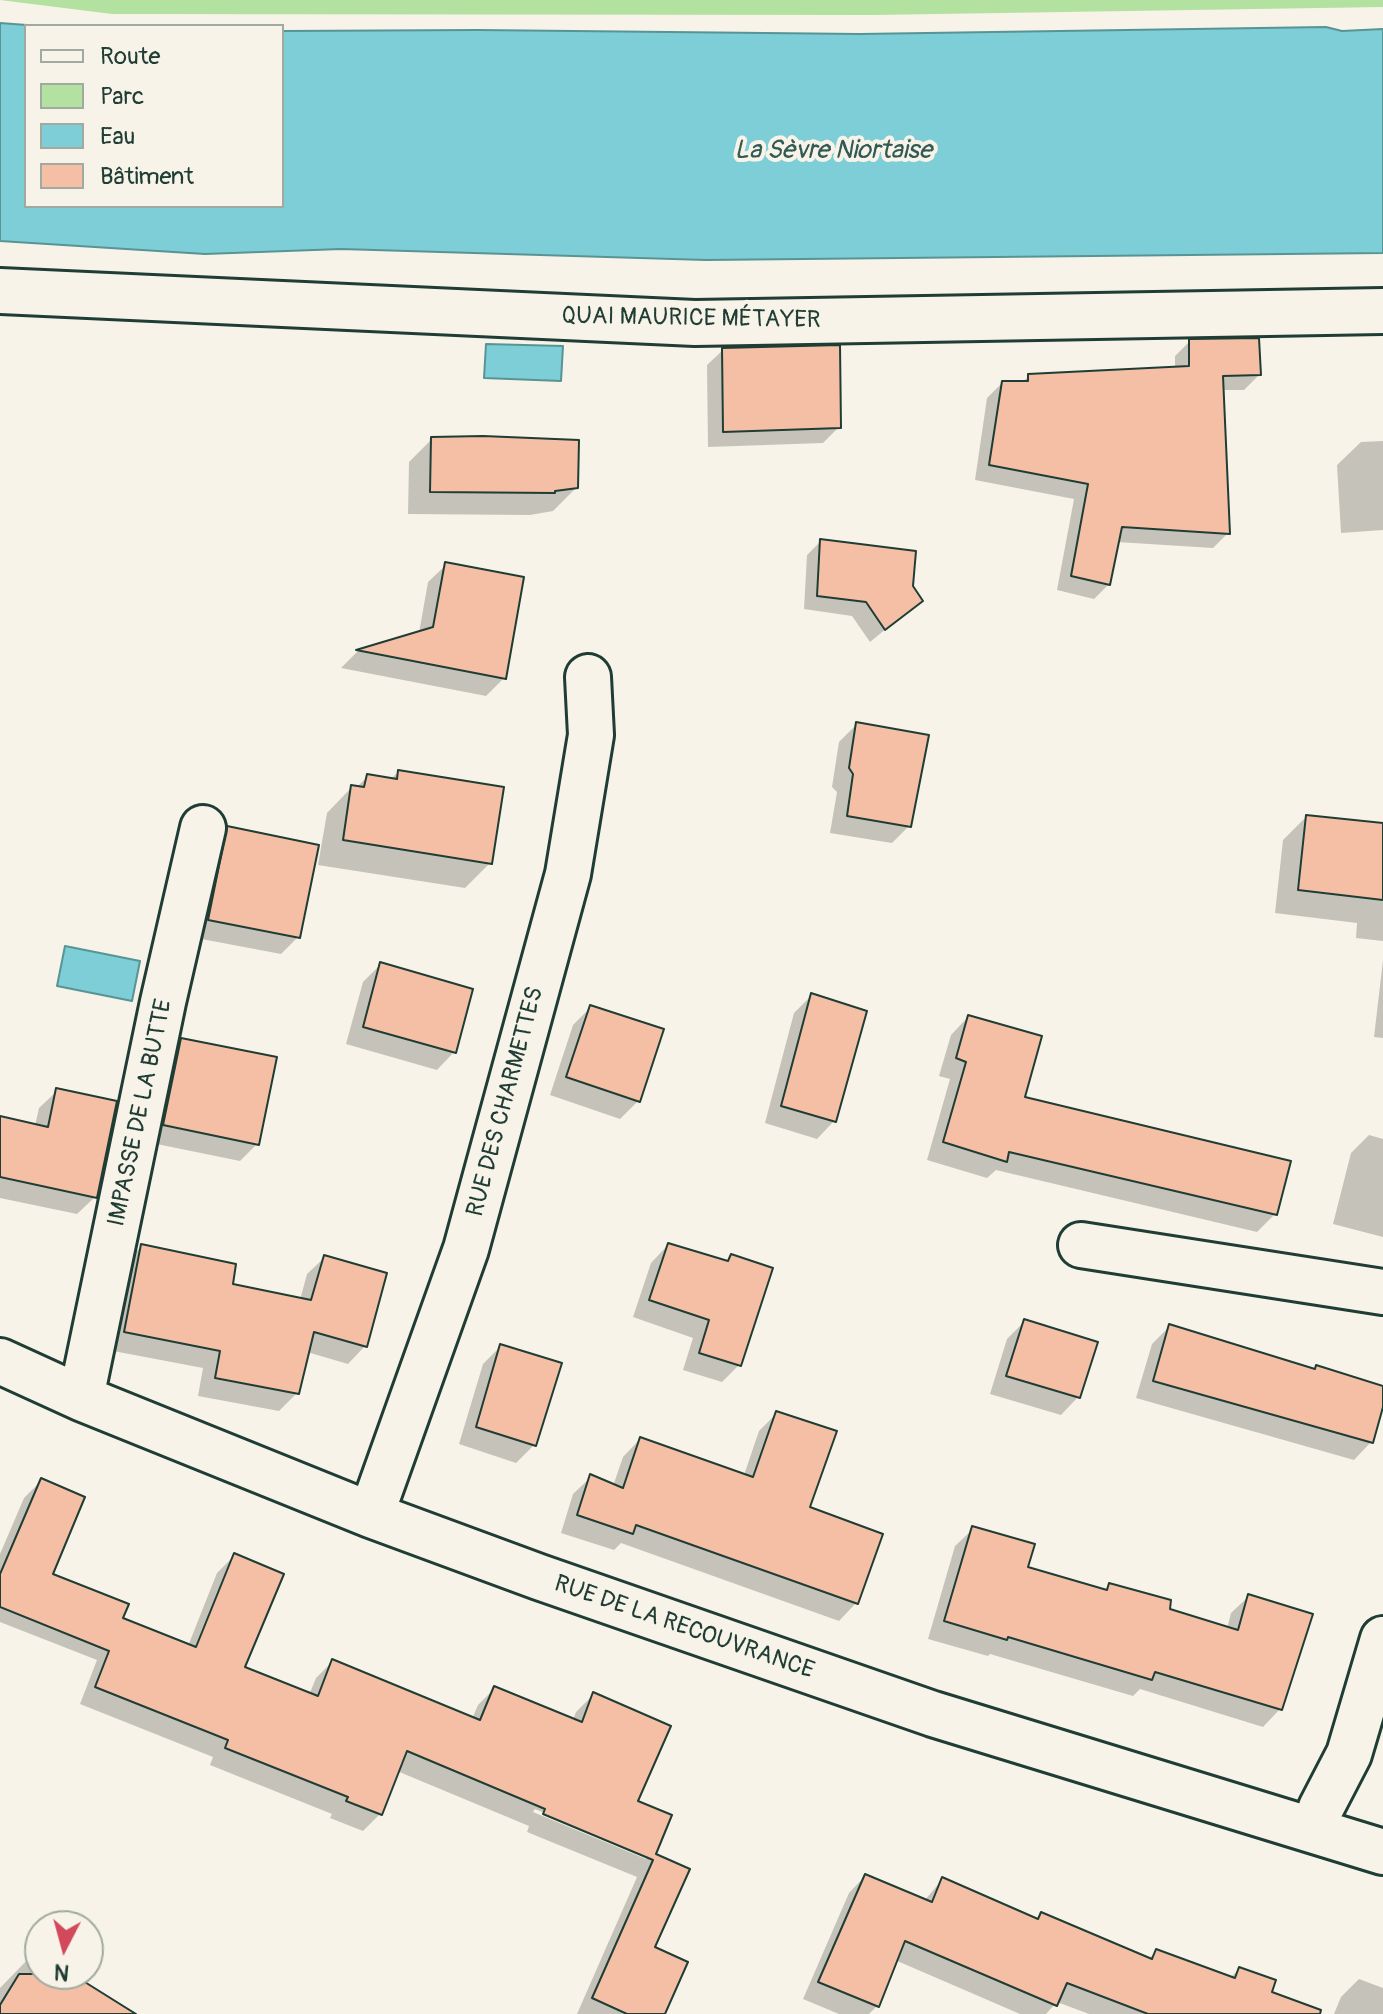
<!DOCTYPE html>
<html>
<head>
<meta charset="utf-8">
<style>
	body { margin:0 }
	#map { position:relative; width:1383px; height:2014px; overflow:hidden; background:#f7f3e8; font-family:Pangolin,sans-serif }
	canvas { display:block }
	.legend { position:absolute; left:24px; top:24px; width:260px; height:184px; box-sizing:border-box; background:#f7f3e8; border:2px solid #a1aaa0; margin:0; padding:10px 14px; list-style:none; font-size:24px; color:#1f3d34 }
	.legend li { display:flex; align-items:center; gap:16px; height:40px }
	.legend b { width:40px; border:2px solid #a1aaa0 }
	.north { position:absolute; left:24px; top:1910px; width:80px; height:80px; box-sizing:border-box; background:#f7f3e8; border:2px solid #a1aaa0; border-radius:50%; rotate:186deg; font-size:22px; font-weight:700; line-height:32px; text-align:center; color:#1f3d34 }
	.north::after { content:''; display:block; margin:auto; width:28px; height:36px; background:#d1495b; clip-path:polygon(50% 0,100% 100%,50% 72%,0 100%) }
</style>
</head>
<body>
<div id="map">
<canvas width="1383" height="2014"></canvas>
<ul class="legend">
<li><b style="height:10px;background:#f7f3e8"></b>Route</li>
<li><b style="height:22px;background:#b3e1a0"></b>Parc</li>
<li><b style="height:22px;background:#7dced6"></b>Eau</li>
<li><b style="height:22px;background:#f4bfa5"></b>Bâtiment</li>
</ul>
<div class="north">N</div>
</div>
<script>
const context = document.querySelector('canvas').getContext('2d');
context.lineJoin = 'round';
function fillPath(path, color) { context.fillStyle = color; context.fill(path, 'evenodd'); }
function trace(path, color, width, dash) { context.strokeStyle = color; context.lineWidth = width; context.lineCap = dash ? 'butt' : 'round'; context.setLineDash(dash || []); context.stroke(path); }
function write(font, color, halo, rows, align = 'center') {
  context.font = font + ' Pangolin,sans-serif'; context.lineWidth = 8; context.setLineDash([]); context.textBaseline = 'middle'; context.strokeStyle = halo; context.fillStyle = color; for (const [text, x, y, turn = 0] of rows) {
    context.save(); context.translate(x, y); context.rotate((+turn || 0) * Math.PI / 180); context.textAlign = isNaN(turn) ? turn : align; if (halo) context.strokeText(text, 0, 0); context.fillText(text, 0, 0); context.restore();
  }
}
const green = new Path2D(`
	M 0,0 L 1383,0 L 1383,7 L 873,15 L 112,14 Z`);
const water = new Path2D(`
	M 0,23 L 40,26 L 26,26 L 26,206 L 282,206 L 282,31 L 478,30 L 860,34 L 1326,27 L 1342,31 L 1383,29 L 1383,253 L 706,260 L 341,249 L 205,254 L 0,241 Z
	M 486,344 L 563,346 L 561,381 L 484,378 Z
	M 65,946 L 140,961 L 132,1001 L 57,986 Z`);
const shadow = new Path2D(`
	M 1190,341 L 1259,375 L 1244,390 L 1221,390 L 1228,533 L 1213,548 L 1117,542 L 1109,584 L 1094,599 L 1057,590 L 1074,499 L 975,480 L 987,398 L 1002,383 L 1021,383 L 1029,376 L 1175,368 L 1175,356 Z
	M 723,350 L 839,427 L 823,443 L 708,447 L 707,365 Z
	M 432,439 L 576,488 L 553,511 L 530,515 L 408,514 L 409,462 Z
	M 1383,441 L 1383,530 L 1341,533 L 1337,465 L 1361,442 Z
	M 821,541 L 911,586 L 920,601 L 870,642 L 852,616 L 804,609 L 807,555 Z
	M 446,565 L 504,678 L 486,696 L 341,668 L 357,652 L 419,633 L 428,582 Z
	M 857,724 L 909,826 L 892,843 L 830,833 L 837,792 L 832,787 L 839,742 Z
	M 398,772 L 490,863 L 465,888 L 318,865 L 327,813 L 352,787 L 356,788 L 367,777 L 390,780 Z
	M 1306,817 L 1380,825 L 1383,822 L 1383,941 L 1356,938 L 1357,923 L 1275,913 L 1283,840 Z
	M 228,828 L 298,937 L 281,954 L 191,937 L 210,846 Z
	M 1383,960 L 1383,1038 L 1374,1037 Z
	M 381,964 L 454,1052 L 437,1070 L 346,1044 L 363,982 Z
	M 812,995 L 834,1121 L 817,1139 L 765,1123 L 794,1013 Z
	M 591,1007 L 638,1101 L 620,1119 L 550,1095 L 573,1025 Z
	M 968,1017 L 1022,1098 L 1275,1214 L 1257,1232 L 996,1170 L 987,1178 L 927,1160 L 950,1079 L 939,1076 L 951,1035 Z
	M 182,1040 L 257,1144 L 240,1161 L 147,1142 L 164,1057 Z
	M 57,1091 L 95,1197 L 77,1214 L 0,1198 L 0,1122 L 35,1126 L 39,1108 Z
	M 1369,1135 L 1383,1139 L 1383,1237 L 1333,1224 L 1351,1153 Z
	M 668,1245 L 726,1262 L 731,1256 L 739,1365 L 722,1382 L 683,1370 L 693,1338 L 633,1317 L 651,1263 Z
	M 141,1247 L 230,1286 L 300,1300 L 307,1274 L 325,1257 L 365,1346 L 348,1364 L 307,1352 L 297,1393 L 279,1411 L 198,1396 L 203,1368 L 108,1350 L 124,1264 Z
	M 1025,1321 L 1078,1397 L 1061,1415 L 990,1394 L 1007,1339 Z
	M 1170,1326 L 1313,1371 L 1316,1368 L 1383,1388 L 1383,1399 L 1371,1442 L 1354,1460 L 1136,1398 L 1152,1344 Z
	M 501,1346 L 534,1445 L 516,1463 L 459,1444 L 483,1364 Z
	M 777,1413 L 807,1508 L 856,1603 L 839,1621 L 621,1543 L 614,1550 L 561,1533 L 573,1494 L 591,1477 L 613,1486 L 623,1457 L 640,1439 L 744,1475 L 759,1431 Z
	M 41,1481 L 50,1575 L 120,1619 L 188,1646 L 217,1573 L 234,1556 L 243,1668 L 309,1695 L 316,1678 L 333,1661 L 472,1719 L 478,1705 L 495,1688 L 573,1720 L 576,1712 L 593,1695 L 653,1855 L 653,1948 L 663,2014 L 577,2014 L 637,1877 L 527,1832 L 529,1826 L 397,1771 L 380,1814 L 363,1831 L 330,1818 L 332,1814 L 210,1765 L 213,1757 L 80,1704 L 97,1660 L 0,1622 L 0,1554 L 24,1498 ZM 535,1809 L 646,1855 L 646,1859 L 533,1812 Z
	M 973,1529 L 1026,1569 L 1104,1591 L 1109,1585 L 1167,1610 L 1227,1629 L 1231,1613 L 1249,1596 L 1280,1709 L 1263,1727 L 1140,1689 L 1133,1696 L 990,1654 L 988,1656 L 928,1639 L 955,1546 Z
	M 865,1876 L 924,1901 L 942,1880 L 1036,1920 L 1042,1914 L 1148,1960 L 1156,1951 L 1230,1978 L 1239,1969 L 1262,2014 L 1089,2014 L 1057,2002 L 1046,2014 L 1020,2014 L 895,1960 L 877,2006 L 869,2014 L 839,2014 L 803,1999 L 849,1893 Z
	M 34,1953 L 40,1957 L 40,1974 L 68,1974 L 132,2014 L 0,2014 L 0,1988 Z
	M 1359,1979 L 1383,1988 L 1383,2014 L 1334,2014 L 1341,1997 Z`);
const building = new Path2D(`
	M 1259,338 L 1261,375 L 1223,376 L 1230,534 L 1122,527 L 1110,585 L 1071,576 L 1088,484 L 989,465 L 1002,381 L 1028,381 L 1028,374 L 1189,366 L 1189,339 Z
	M 840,345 L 841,428 L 723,432 L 722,348 Z
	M 483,436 L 579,440 L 578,488 L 555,491 L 555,493 L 430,492 L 431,437 Z
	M 820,539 L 916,551 L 913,586 L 923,601 L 885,630 L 866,602 L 817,596 Z
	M 445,562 L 524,577 L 506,679 L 356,650 L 433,627 Z
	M 856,722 L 929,735 L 911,827 L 847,816 L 853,774 L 849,768 Z
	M 398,770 L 504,787 L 492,864 L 343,840 L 351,785 L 364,787 L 367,774 L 397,779 Z
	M 1306,815 L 1383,823 L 1383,900 L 1298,890 Z
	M 227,826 L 319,845 L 300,938 L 208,920 Z
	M 380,962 L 473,989 L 456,1053 L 363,1027 Z
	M 811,993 L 867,1011 L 836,1122 L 781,1106 Z
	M 590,1005 L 664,1029 L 640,1102 L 566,1077 Z
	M 968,1015 L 1042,1036 L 1025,1097 L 1291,1161 L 1277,1215 L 1009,1152 L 1007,1162 L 943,1142 L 966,1062 L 956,1058 Z
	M 181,1038 L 277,1057 L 259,1145 L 163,1125 Z
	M 56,1088 L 117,1101 L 97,1198 L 0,1177 L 0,1116 L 48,1127 Z
	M 668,1243 L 728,1261 L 731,1254 L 773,1268 L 741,1366 L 699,1353 L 709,1320 L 649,1300 Z
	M 141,1244 L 236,1264 L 233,1284 L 311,1300 L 324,1255 L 387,1273 L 367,1347 L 314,1332 L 299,1394 L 215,1378 L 220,1351 L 124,1332 Z
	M 1024,1319 L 1098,1342 L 1080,1398 L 1006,1376 Z
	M 1169,1324 L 1315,1369 L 1316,1365 L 1383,1386 L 1383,1407 L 1373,1443 L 1153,1381 Z
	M 500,1344 L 562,1363 L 536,1446 L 476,1427 Z
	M 776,1411 L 837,1431 L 810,1507 L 883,1534 L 858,1604 L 636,1525 L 633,1534 L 577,1515 L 590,1474 L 623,1488 L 640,1437 L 753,1477 Z
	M 41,1478 L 85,1497 L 53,1574 L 129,1604 L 123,1618 L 196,1647 L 234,1553 L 284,1574 L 245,1667 L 318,1696 L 332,1659 L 480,1720 L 494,1686 L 582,1722 L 593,1692 L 671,1726 L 638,1801 L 672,1815 L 656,1854 L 690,1869 L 655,1947 L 688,1962 L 665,2014 L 627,2014 L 592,1998 L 653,1860 L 543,1814 L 545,1809 L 407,1751 L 382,1815 L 346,1801 L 348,1797 L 225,1748 L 228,1740 L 95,1687 L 109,1651 L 0,1607 L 0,1574 Z
	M 972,1526 L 1035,1544 L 1028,1567 L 1107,1590 L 1109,1583 L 1171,1600 L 1170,1609 L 1238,1630 L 1248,1594 L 1313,1614 L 1282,1710 L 1155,1672 L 1152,1680 L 1008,1637 L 1007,1640 L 944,1621 Z
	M 865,1874 L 932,1902 L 942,1877 L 1038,1919 L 1041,1912 L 1152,1959 L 1156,1949 L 1235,1978 L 1239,1967 L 1276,1980 L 1272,1992 L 1321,2010 L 1320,2014 L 1148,2014 L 1067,1983 L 1057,2006 L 905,1941 L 879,2007 L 818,1982 Z
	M 19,1974 L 72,1974 L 136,2014 L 0,2014 L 0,2005 Z`);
const street = new Path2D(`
	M 0,291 L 695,323 L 1383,311
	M 1081,1245 L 1383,1292
	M 0,1361 L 81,1398 L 371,1515 L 539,1577 L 933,1714 L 1383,1852
	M 81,1398 L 163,1002 L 203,828
	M 371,1515 L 466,1249 L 568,874 L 591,735 L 588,677
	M 1314,1830 L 1321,1808 L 1349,1754 L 1383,1639`);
const streetNames = [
	["QUAI MAURICE MÉTAYER",691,319,1],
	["RUE DES CHARMETTES",506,1102,-75],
	["IMPASSE DE LA BUTTE",141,1113,-78],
	["RUE DE LA RECOUVRANCE",684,1628,19]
];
const waterNames = [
	["La Sèvre Niortaise",833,151]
];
fillPath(green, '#b3e1a0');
fillPath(water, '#7dced6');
trace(water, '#579495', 2);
fillPath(shadow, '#0003');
fillPath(building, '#f4bfa5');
trace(building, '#1f3d34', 2);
trace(street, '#1f3d34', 50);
trace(street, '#f7f3e8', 44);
write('24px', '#1f3d34', '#f7f3e8', streetNames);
write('italic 26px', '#325a54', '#f7f3e8', waterNames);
</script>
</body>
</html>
